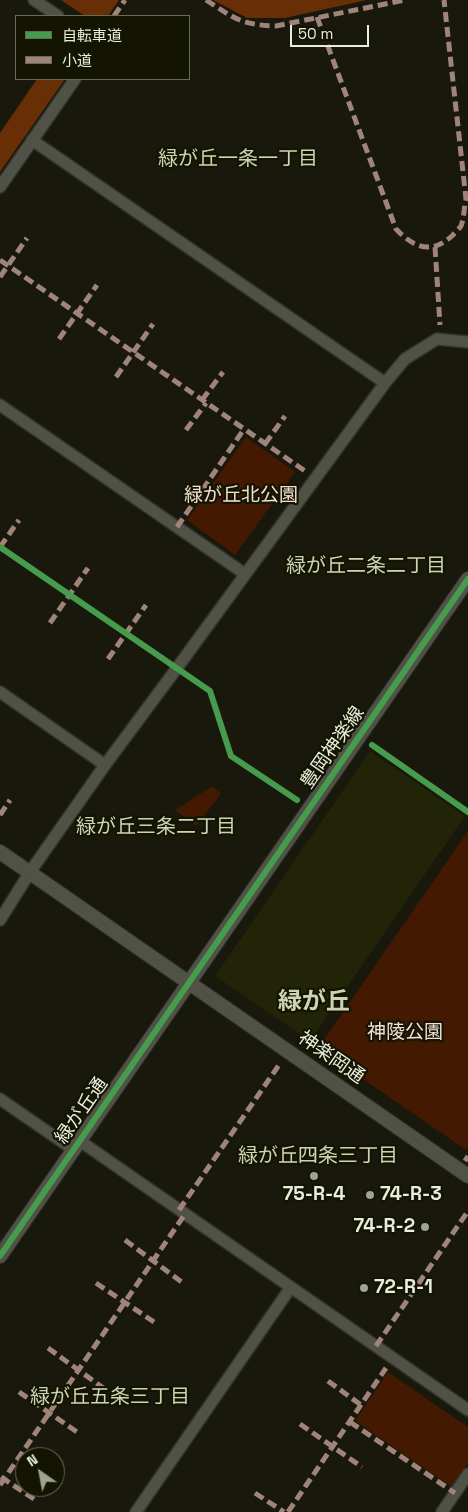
<!DOCTYPE html>
<html>
<head>
<meta charset="utf-8">
<style>
	body { margin:0 }
	#map { position:relative; width:468px; height:1512px; overflow:hidden; background:#18180c; font-family:"Space Grotesk","Noto Sans JP",sans-serif }
	canvas { display:block }
	.legend { position:absolute; left:15px; top:15px; width:175px; height:65px; box-sizing:border-box; background:#131501; border:1px solid #696b59; margin:0; padding:6px 9px; list-style:none; font-size:15px; color:#eaecdd }
	.legend li { display:flex; align-items:center; gap:10px; height:25px }
	.legend b { width:25px; border:1px solid #696b59 }
	.north { position:absolute; left:15px; top:1447px; width:50px; height:50px; box-sizing:border-box; background:#131501; border:1px solid #696b59; border-radius:50%; rotate:327deg; font-size:14px; font-weight:700; line-height:20px; text-align:center; color:#eaecdd }
	.north::after { content:''; display:block; margin:auto; width:18px; height:22px; background:#a0a294; clip-path:polygon(50% 0,100% 100%,50% 72%,0 100%) }
	.scale { position:absolute; left:290px; top:25px; width:79px; height:22px; box-sizing:border-box; border:2px solid #eaecdd; border-top:0; padding-left:6px; font-size:15px; line-height:18px; white-space:nowrap; color:#eaecdd; -webkit-text-stroke:4px #131501; paint-order:stroke }
</style>
</head>
<body>
<div id="map">
<canvas width="468" height="1512"></canvas>
<ul class="legend">
<li><b style="height:6px;background:#469c4c"></b>自転車道</li>
<li><b style="height:6px;background:#a18479"></b>小道</li>
</ul>
<div class="north">N</div>
<div class="scale">50 m</div>
</div>
<script>
const context = document.querySelector('canvas').getContext('2d');
context.lineJoin = 'round';
function fillPath(path, color) { context.fillStyle = color; context.fill(path, 'evenodd'); }
function trace(path, color, width, dash) { context.strokeStyle = color; context.lineWidth = width; context.lineCap = dash ? 'butt' : 'round'; context.setLineDash(dash || []); context.stroke(path); }
function write(font, color, halo, rows, align = 'center') {
  context.font = font + ' "Space Grotesk","Noto Sans JP",sans-serif'; context.lineWidth = 4.5; context.setLineDash([]); context.textBaseline = 'middle'; context.strokeStyle = halo; context.fillStyle = color; for (const [text, x, y, turn = 0] of rows) {
    context.save(); context.translate(x, y); context.rotate((+turn || 0) * Math.PI / 180); context.textAlign = isNaN(turn) ? turn : align; if (halo) context.strokeText(text, 0, 0); context.fillText(text, 0, 0); context.restore();
  }
}
const built = new Path2D(`
	M 370,751 L 465,816 L 310,1041 L 215,976 Z`);
const green = new Path2D(`
	M 246,437 L 295,472 L 235,555 L 187,520 Z
	M 212,786 L 221,794 L 196,826 L 175,810 Z
	M 468,831 L 468,1147 L 466,1150 L 318,1048 Z
	M 388,1372 L 468,1427 L 468,1463 L 452,1487 L 355,1421 Z`);
const forest = new Path2D(`
	M 61,0 L 119,0 L 108,16 L 85,16 Z
	M 213,0 L 367,0 L 285,18 L 247,18 Z
	M 37,79 L 65,79 L 0,172 L 0,133 Z`);
const minor = new Path2D(`
	M 34,0 L 58,16
	M 32,140 L 385,383
	M 0,187 L 75,79
	M 0,405 L 245,574
	M 0,692 L 105,765
	M 0,920 L 30,872 L 105,765 L 177,668 L 385,383 L 405,359 L 437,339 L 468,342
	M 0,1099 L 74,1150
	M 80,1141 L 468,1410
	M 136,1512 L 291,1287
	M 442,1512 L 468,1474`);
const tertiary = new Path2D(`
	M 0,852 L 468,1176
	M 0,1256 L 468,579`);
const quiet = new Path2D(`
	M 206,0 C 234,18 241,25 276,26 L 405,0
	M 114,16 L 125,0
	M 317,17 L 396,229 C 414,248 432,255 453,235 C 455,232 459,229 461,226 C 464,219 464,207 466,199 L 444,0
	M 435,247 L 440,325
	M 0,260 L 305,471
	M 0,277 L 27,238
	M 59,339 L 97,285
	M 116,377 L 153,324
	M 202,400 L 223,372
	M 186,430 L 206,403
	M 265,444 L 285,416
	M 177,527 L 244,429
	M 0,547 L 19,520
	M 50,623 L 88,568
	M 108,659 L 146,605
	M 0,815 L 10,800
	M 465,1161 L 468,1156
	M 179,1210 L 279,1065
	M 125,1240 L 183,1283
	M 96,1283 L 154,1322
	M 376,1346 L 468,1211
	M 48,1348 L 106,1390
	M 328,1381 L 361,1405
	M 19,1392 L 77,1432
	M 350,1422 L 455,1493
	M 300,1424 L 362,1467
	M 1,1477 L 34,1499
	M 0,1485 L 185,1214
	M 255,1493 L 284,1512
	M 288,1512 L 386,1368`);
const cycleway = new Path2D(`
	M 0,547 L 210,691 L 231,756 L 297,800
	M 372,745 L 468,812
	M 0,1256 L 468,579`);
const markers = [
	[314,1176,5,"#a0a294"],
	[370,1195,5,"#a0a294"],
	[425,1227,5,"#a0a294"],
	[364,1288,5,"#a0a294"]
];
const parkNames = [
	["緑が丘北公園",241,496],
	["神陵公園",405,1033]
];
const streetNames = [
	["豊岡神楽線",333,748,-55],
	["神楽岡通",331,1058,35],
	["緑が丘通",82,1111,-55]
];
const poiNames = [
	["75-R-4",314,1195,"center"],
	["74-R-3",380,1195],
	["74-R-2",415,1227,"right"],
	["72-R-1",374,1288]
];
const neighbourhoodNames = [
	["緑が丘一条一丁目",238,160],
	["緑が丘二条二丁目",366,567],
	["緑が丘三条二丁目",156,828],
	["緑が丘四条三丁目",318,1157],
	["緑が丘五条三丁目",110,1398]
];
const districtNames = [
	["緑が丘",314,1002]
];
fillPath(built, '#222407');
fillPath(green, '#431902');
fillPath(forest, '#682e06');
trace(minor, '#313229', 14);
trace(tertiary, '#313229', 16);
trace(minor, '#505247', 11);
trace(tertiary, '#505247', 14);
trace(quiet, '#a18479', 5, [10, 5]);
trace(cycleway, '#469c4c', 6);
for (const [x, y, r, color] of markers) { const dot = new Path2D(); dot.arc(x, y, r, 0, 2 * Math.PI); context.fillStyle = color; context.fill(dot); trace(dot, '#131501', 2); }
write('19px', '#f4dfd5', '#131501', parkNames);
write('19px', '#eaecdd', '#131501', streetNames);
write('bold 19px', '#eaecdd', '#131501', poiNames, 'left');
write('20px', '#cfd3b5', '#131501', neighbourhoodNames);
write('bold 24px', '#cfd3b5', '#131501', districtNames);
</script>
</body>
</html>
